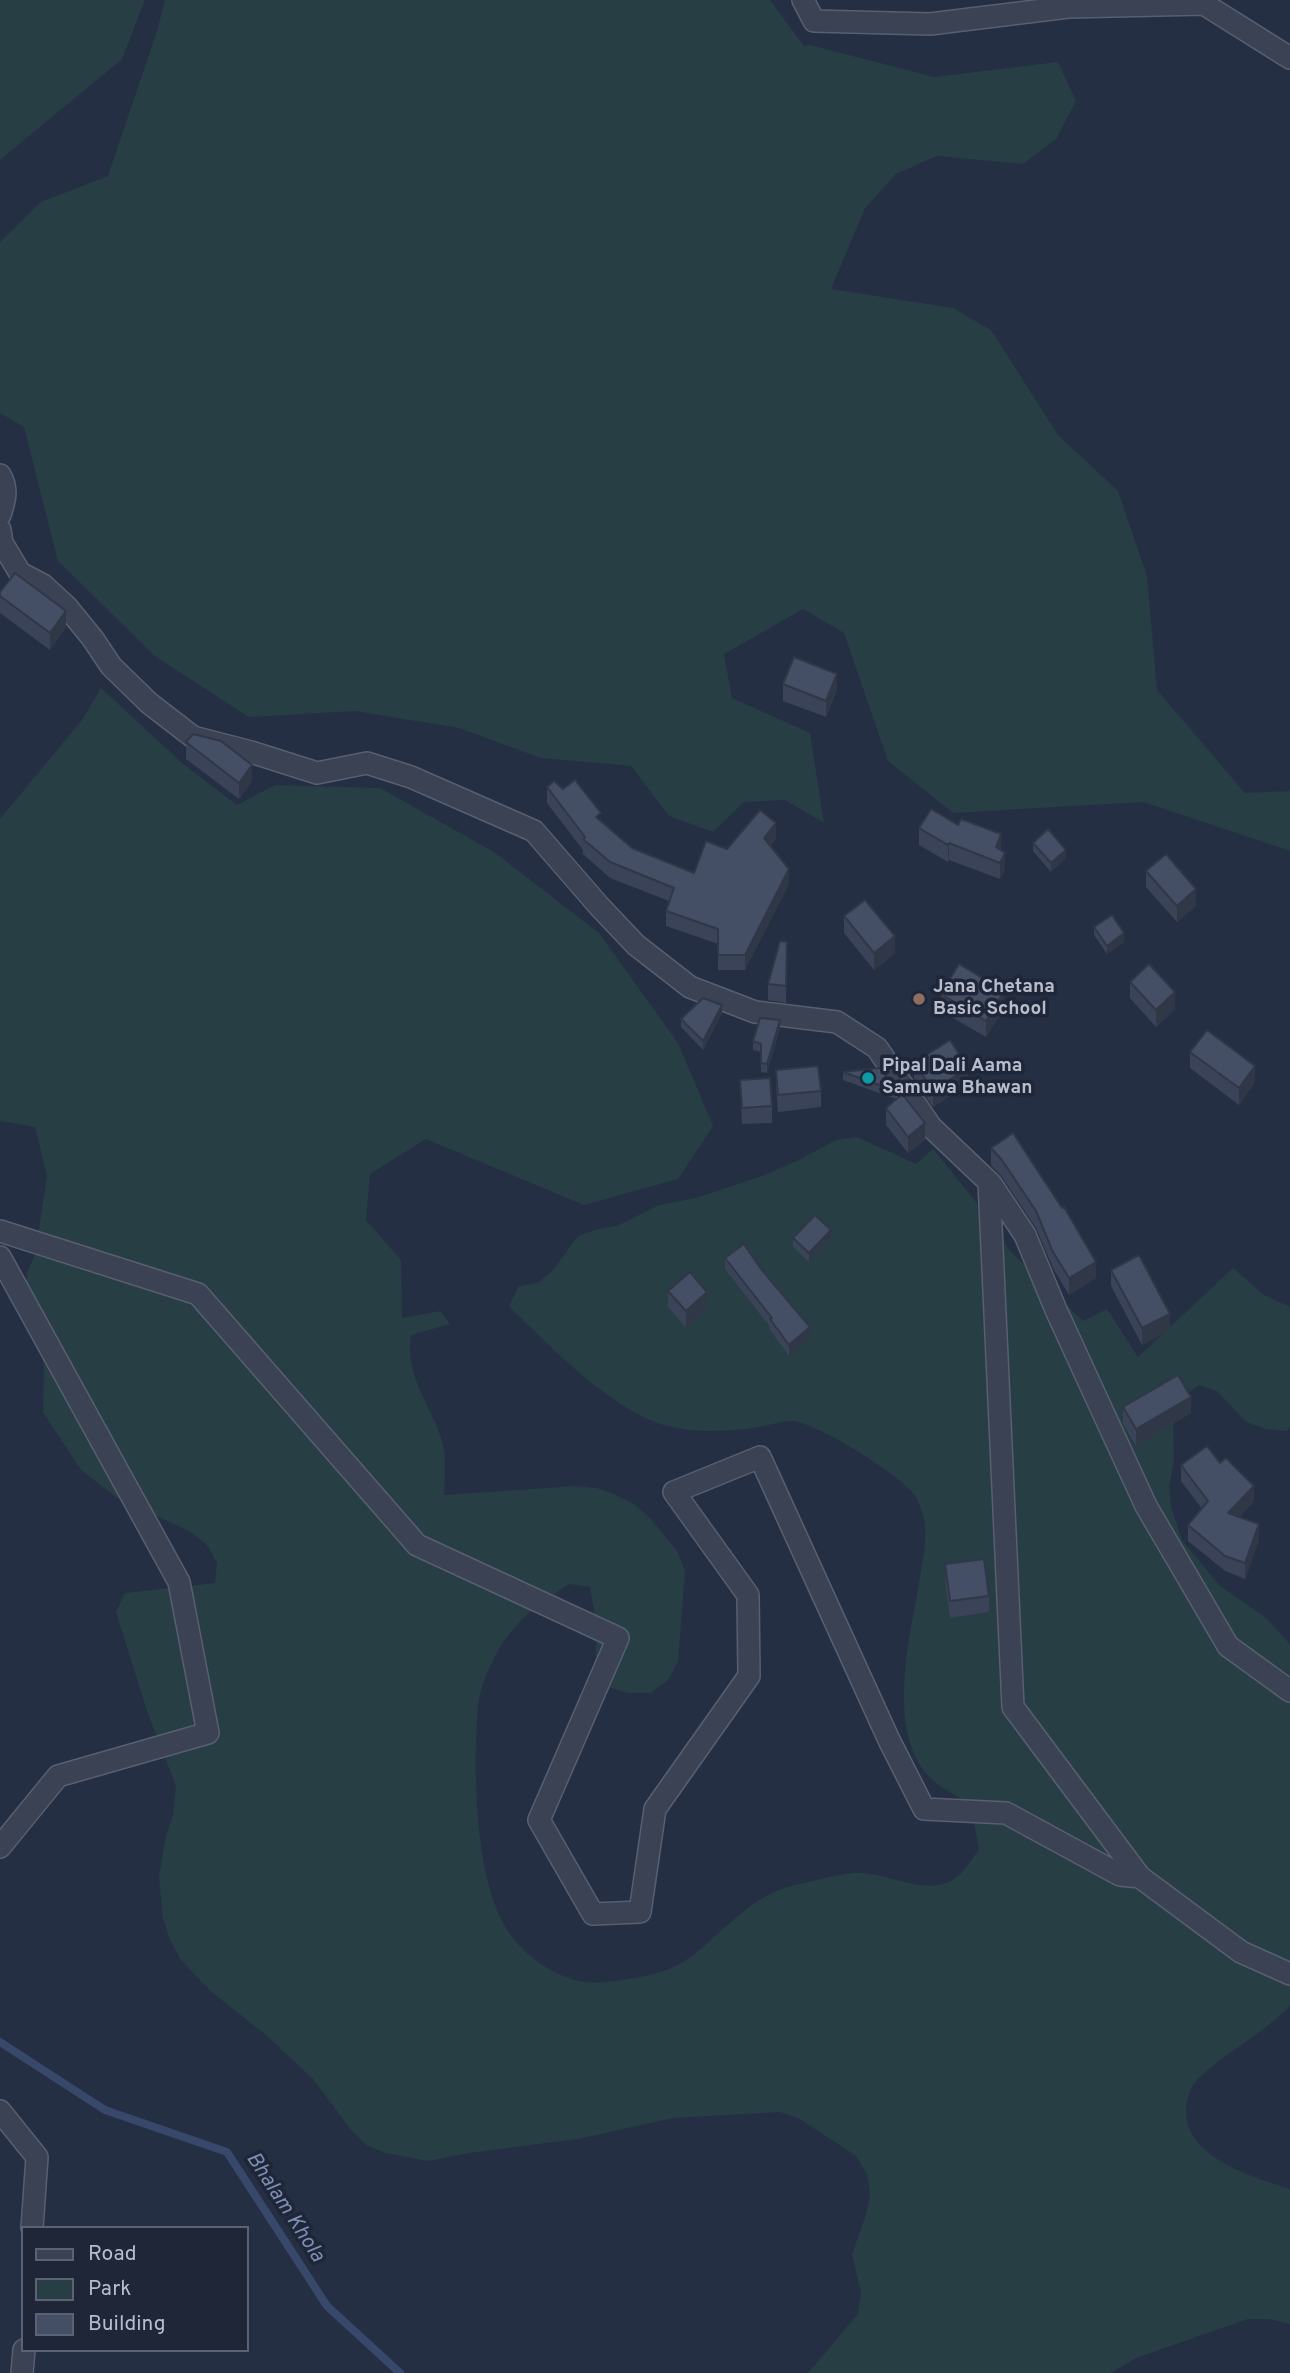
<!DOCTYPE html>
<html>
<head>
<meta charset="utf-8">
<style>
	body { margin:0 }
	#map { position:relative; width:1290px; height:2373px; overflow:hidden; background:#252f43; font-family:Overpass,sans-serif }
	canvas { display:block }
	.legend { position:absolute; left:21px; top:2226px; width:228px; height:126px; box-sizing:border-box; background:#1e2638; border:2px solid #5b6273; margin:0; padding:9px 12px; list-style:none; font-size:21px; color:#b7bdcc }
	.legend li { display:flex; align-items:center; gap:14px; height:35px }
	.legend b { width:35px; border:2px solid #5b6273 }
</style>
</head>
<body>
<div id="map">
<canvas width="1290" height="2373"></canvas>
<ul class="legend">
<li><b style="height:9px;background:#3a4253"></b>Road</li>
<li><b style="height:19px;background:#273e44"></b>Park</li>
<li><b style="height:19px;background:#444e65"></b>Building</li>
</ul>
</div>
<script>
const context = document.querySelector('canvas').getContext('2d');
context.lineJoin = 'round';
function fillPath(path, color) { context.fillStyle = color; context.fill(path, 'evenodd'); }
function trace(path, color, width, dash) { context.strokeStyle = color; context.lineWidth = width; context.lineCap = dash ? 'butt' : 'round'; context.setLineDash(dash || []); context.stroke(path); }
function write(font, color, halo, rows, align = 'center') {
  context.font = font + ' Overpass,sans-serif'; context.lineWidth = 7; context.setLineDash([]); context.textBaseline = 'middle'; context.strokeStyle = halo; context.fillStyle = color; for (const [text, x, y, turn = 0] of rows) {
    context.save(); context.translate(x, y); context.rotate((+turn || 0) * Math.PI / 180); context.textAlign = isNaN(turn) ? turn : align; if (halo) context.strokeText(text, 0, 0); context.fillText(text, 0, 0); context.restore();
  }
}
const green = new Path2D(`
	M 0,0 L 145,0 L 122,59 L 0,160 Z
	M 165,0 L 770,0 L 804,46 L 810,45 L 934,77 L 1058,62 L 1076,101 L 1056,139 L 1023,164 L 937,156 L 896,174 L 865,208 L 831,289 L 953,308 L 991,330 L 1058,435 L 1118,491 L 1147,576 L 1157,690 L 1245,793 L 1290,791 L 1290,851 L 1143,802 L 953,813 L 888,761 L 844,633 L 803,609 L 724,654 L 732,698 L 810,733 L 824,823 L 785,800 L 744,802 L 713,832 L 669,816 L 631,766 L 541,758 L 459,728 L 355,711 L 249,717 L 156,657 L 58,561 L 24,427 L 0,413 L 0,242 L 41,202 L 108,176 L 157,31 Z
	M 101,688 L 182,763 L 237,805 L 275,785 L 380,788 L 494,852 L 599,933 L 678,1043 L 713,1126 L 678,1179 L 584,1205 L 426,1139 L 370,1174 L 366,1220 L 401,1260 L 402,1318 L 441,1311 L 450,1324 L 411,1335 C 404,1379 434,1407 443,1445 C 447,1460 444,1480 444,1495 L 576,1486 L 597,1488 L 616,1495 L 634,1504 L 649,1517 L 677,1551 L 685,1571 L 678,1662 L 668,1680 L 651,1693 L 628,1693 L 608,1687 L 595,1671 L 597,1628 L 590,1587 L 569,1584 C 525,1613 503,1631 484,1681 C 476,1702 477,1722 476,1744 C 475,1798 478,1873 502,1921 C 516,1949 549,1975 580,1981 C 594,1984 608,1982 622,1980 C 641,1977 666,1973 683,1962 C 721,1937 748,1895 795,1885 C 814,1881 833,1875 852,1873 C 885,1870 919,1896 951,1881 C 962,1876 972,1858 979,1850 L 971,1804 C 960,1797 945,1791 935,1782 C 885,1741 908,1644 918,1589 C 923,1556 934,1521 912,1492 C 898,1474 812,1419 790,1421 C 778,1422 765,1426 753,1428 C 723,1432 693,1433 664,1425 C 612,1410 547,1344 509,1306 L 518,1287 L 539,1282 L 554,1269 L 578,1236 L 598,1229 L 617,1226 L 659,1205 L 696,1198 L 762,1176 L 799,1160 L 836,1140 L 857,1137 L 916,1164 L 933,1149 L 976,1202 L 1010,1251 L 1083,1321 L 1107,1309 L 1138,1357 L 1233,1268 L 1264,1295 L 1290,1307 L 1290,1427 L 1287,1431 L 1266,1429 L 1246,1422 L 1217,1391 L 1199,1385 L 1180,1399 L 1173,1419 L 1174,1461 L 1169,1487 L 1171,1507 L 1182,1540 L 1220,1586 L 1266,1618 L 1290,1644 L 1290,2006 C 1262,2035 1225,2052 1197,2080 C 1190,2087 1186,2100 1186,2110 C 1185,2158 1253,2177 1290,2189 L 1290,2324 L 1269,2319 L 1248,2319 L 1136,2358 L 1111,2373 L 808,2373 L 858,2314 L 861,2293 L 852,2254 L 866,2215 L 870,2195 L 867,2174 L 856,2156 L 800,2119 L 780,2112 L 673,2118 L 578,2139 L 469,2153 L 428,2161 L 385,2153 L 366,2145 L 351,2130 L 313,2079 L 266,2035 L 213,1993 L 198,1978 L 181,1960 L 170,1940 L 163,1918 L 159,1877 L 166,1835 L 173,1815 L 176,1786 L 148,1714 L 116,1612 L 125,1593 L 215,1583 L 217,1563 L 207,1545 L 191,1532 L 116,1497 L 81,1470 L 43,1412 L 44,1370 L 42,1349 L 24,1311 L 27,1274 L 35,1254 L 47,1176 L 35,1127 L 0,1121 L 0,819 L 82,720 Z`);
const stream = new Path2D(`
	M 0,2042 L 105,2110 L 227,2152 L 327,2306 L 400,2373`);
const street = new Path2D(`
	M 803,0 L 814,21 L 930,24 L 1068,7 L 1204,4 L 1290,58
	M 0,475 C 8,489 5,500 0,515
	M 0,530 L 2,543 L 20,573 L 43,585 L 67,607 L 93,639 L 111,666 L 149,703 L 193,737 L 251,752 L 317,773 L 367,763 L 411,777 L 534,831 L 599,906 L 636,945 L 690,987 L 755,1012 L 837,1022 L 877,1048 L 931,1127 L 989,1182 L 1013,1707 L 1140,1877 L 1241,1952 L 1290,1974
	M 991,1184 L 1025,1235 L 1056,1310 L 1146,1506 L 1228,1646 L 1290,1691
	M 0,1231 L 198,1294 L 417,1545 L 618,1638 L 539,1820 L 593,1914 L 640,1912 L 655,1809 L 749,1676 L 748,1595 L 674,1492 L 760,1457 L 889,1740 L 924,1809 L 1006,1813 L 1120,1875 L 1140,1877
	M 0,1257 L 179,1582 L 208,1733 L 58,1776 L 0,1847
	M 0,2111 L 37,2157 L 32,2228
	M 22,2373 L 24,2350`);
const wall = new Path2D(`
	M 0,592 L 66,627 L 50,650 L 0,613 Z
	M 783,684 L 837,690 L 826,717 L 783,701 Z
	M 186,742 L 252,781 L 239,799 L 186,759 Z
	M 547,787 L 601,822 L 632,848 L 694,873 L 727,849 L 776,839 L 770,846 L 789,884 L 745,970 L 718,970 L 718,944 L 666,926 L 666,911 L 669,901 L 610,878 L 583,854 L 583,850 L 547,803 Z
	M 919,828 L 1001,850 L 1005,869 L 1000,879 L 949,860 L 948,862 L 919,845 Z
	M 1033,843 L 1066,858 L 1051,872 L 1033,851 Z
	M 1146,871 L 1196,906 L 1177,922 L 1146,887 Z
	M 844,916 L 895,953 L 874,970 L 844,933 Z
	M 1094,927 L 1124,942 L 1107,954 L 1094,935 Z
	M 787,942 L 786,1003 L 768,1000 L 768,984 Z
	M 1130,982 L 1175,1009 L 1156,1027 L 1130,998 Z
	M 941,994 L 1004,1008 L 986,1037 L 941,1011 Z
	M 722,1013 L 703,1050 L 681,1027 L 681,1019 Z
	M 780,1028 L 767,1073 L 761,1072 L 761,1052 L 753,1050 L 753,1041 Z
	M 1190,1052 L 1255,1082 L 1239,1105 L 1190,1068 Z
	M 914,1063 L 968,1085 L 933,1107 L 914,1079 Z
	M 776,1070 L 821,1091 L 821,1107 L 778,1112 L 776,1087 Z
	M 843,1072 L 896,1091 L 896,1099 L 925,1140 L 908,1153 L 886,1125 L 886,1108 L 896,1099 L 843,1080 Z
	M 740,1080 L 772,1106 L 772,1123 L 742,1124 Z
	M 991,1148 L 1062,1208 L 1096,1278 L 1069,1295 L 1053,1268 L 1036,1228 L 1002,1177 L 991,1165 Z
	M 793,1238 L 831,1238 L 809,1262 L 793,1247 Z
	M 725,1258 L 761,1269 L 810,1338 L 789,1356 L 770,1330 L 770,1327 L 725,1269 Z
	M 1111,1270 L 1170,1330 L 1142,1345 L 1111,1286 Z
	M 668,1291 L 707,1309 L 686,1328 L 668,1307 Z
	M 1123,1407 L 1191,1413 L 1136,1446 L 1123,1424 Z
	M 1220,1463 L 1254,1501 L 1239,1517 L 1259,1540 L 1245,1579 L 1225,1571 L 1188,1541 L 1188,1525 L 1202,1509 L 1181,1481 L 1181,1465 Z
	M 945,1564 L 989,1596 L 989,1612 L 950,1618 L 945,1581 Z`);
const shadedWall = new Path2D(`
	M 66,611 L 66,627 L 50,650 L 50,633 Z
	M 837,674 L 837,690 L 826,717 L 826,701 Z
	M 252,765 L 252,781 L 239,799 L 239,783 Z
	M 776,823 L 776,839 L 764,853 L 764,838 Z
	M 1001,834 L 1001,851 L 996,847 Z
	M 949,843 L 949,860 L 948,862 L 948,845 Z
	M 1066,850 L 1066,858 L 1051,872 L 1051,863 Z
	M 1005,853 L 1005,869 L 1000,879 L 1000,863 Z
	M 789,869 L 789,884 L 745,970 L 745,955 Z
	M 1196,889 L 1196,906 L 1177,922 L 1177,906 Z
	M 1124,933 L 1124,942 L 1107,954 L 1107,946 Z
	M 895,936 L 895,953 L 874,970 L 874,953 Z
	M 1004,991 L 1004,1008 L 986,1037 L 986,1021 Z
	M 1175,992 L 1175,1009 L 1156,1027 L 1156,1010 Z
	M 722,1005 L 722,1013 L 703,1050 L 703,1041 Z
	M 780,1020 L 780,1028 L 767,1073 L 767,1064 Z
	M 1255,1066 L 1255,1082 L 1239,1105 L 1239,1088 Z
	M 968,1068 L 968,1085 L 933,1107 L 933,1090 Z
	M 925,1123 L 925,1140 L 908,1153 L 908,1137 Z
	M 831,1230 L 831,1238 L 809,1262 L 809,1253 Z
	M 1096,1262 L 1096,1278 L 1069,1295 L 1069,1278 Z
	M 707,1292 L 707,1309 L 686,1328 L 686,1311 Z
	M 1170,1314 L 1170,1330 L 1142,1345 L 1142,1328 Z
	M 810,1327 L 810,1338 L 789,1356 L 789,1345 Z
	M 1191,1397 L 1191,1413 L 1136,1446 L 1136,1429 Z
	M 1254,1486 L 1254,1501 L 1228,1528 L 1228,1513 Z
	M 1259,1524 L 1259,1540 L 1245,1579 L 1245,1563 Z`);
const building = new Path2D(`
	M 15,573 L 66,611 L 50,633 L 0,596 L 0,592 Z
	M 794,657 L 837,674 L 826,701 L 783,684 Z
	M 193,734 L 221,741 L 252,765 L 239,783 L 186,742 Z
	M 575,780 L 601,813 L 596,817 L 632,848 L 694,873 L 706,841 L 727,849 L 760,810 L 776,823 L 764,838 L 789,869 L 745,955 L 718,955 L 718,929 L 666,911 L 674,888 L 610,862 L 583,839 L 585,837 L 547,787 L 554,781 L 563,789 Z
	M 931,809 L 958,825 L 961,819 L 1001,834 L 996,847 L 1005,853 L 1000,863 L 949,843 L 948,845 L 919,828 Z
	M 1048,829 L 1066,850 L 1051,863 L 1033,843 Z
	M 1166,854 L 1196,889 L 1177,906 L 1146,871 Z
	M 865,900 L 895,936 L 874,953 L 844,916 Z
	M 1112,915 L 1124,933 L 1107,946 L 1094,927 Z
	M 780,941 L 787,942 L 786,986 L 768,984 Z
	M 959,964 L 1004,991 L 986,1021 L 941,994 Z
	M 1149,964 L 1175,992 L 1156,1010 L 1130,982 Z
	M 703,998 L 722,1005 L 703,1041 L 681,1019 Z
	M 760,1018 L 780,1020 L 767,1064 L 761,1063 L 761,1044 L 753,1041 Z
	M 1207,1030 L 1255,1066 L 1239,1088 L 1190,1052 Z
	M 950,1040 L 968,1068 L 933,1090 L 914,1063 Z
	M 818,1066 L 821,1091 L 778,1095 L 776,1070 Z
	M 880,1068 L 896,1091 L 843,1072 Z
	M 770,1078 L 772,1106 L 742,1108 L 740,1080 Z
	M 902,1094 L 925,1123 L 908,1137 L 886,1108 Z
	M 1013,1133 L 1062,1208 L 1064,1207 L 1096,1262 L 1069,1278 L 1053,1252 L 1036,1211 L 1002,1160 L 991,1148 Z
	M 815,1215 L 831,1230 L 809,1253 L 793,1238 Z
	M 744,1244 L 761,1269 L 810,1327 L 789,1345 L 770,1319 L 772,1318 L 725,1258 Z
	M 1139,1255 L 1170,1314 L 1142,1328 L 1111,1270 Z
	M 690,1272 L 707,1292 L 686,1311 L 668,1291 Z
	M 1178,1375 L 1191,1397 L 1136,1429 L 1123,1407 Z
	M 1207,1446 L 1220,1463 L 1226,1458 L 1254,1486 L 1228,1513 L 1259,1524 L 1245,1563 L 1225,1556 L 1188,1525 L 1208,1501 L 1181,1465 Z
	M 984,1559 L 989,1596 L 950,1601 L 945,1564 Z`);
const markers = [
	[919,999,7,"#8d6e63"],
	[868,1078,7,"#0f9aa8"]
];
const poiNames = [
	["Jana Chetana",933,988],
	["Basic School",933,1010],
	["Pipal Dali Aama",882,1067],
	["Samuwa Bhawan",882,1089]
];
const waterNames = [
	["Bhalam Khola",284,2208,57]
];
fillPath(green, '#273e44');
trace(stream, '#38486b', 8);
trace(street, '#585f70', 24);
trace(street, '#3a4253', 21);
fillPath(wall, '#3a4357');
fillPath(shadedWall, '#303747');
fillPath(building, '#444e65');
trace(building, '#303747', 2);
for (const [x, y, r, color] of markers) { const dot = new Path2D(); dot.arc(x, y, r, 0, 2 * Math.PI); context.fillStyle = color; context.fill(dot); trace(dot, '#1e2638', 2.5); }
write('bold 19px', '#b7bdcc', '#1e2638', poiNames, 'left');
write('italic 21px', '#7d8fb5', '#1e2638', waterNames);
</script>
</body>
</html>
